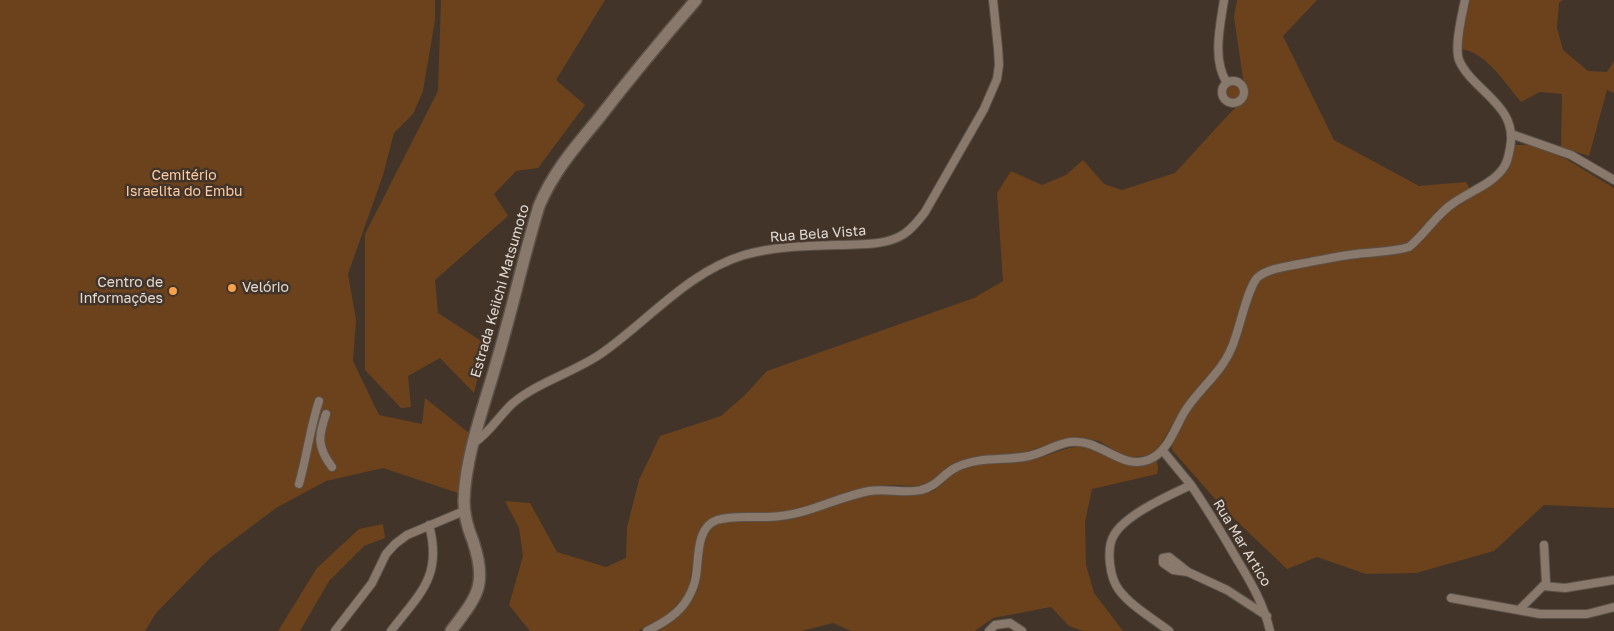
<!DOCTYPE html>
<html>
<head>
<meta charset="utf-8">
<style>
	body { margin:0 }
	canvas { display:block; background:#423429 }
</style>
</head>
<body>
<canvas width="1614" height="631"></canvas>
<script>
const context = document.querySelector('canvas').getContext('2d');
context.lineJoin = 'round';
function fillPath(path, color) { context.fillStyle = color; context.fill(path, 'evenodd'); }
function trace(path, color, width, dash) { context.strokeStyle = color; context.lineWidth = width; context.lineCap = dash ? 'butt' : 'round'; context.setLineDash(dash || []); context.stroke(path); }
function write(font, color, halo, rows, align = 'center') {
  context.font = font + ' "Golos Text",sans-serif'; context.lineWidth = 5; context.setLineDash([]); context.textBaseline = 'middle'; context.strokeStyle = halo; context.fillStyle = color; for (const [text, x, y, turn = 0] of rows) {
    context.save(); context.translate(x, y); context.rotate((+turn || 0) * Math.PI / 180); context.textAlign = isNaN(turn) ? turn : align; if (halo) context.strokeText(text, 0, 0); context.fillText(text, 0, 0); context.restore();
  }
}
const green = new Path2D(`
	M 0,0 L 435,0 L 435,20 L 423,91 L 413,114 L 394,133 L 383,175 L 348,274 L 356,320 L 353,361 L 379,415 L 422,424 L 425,398 L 469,433 L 458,493 L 383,468 L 326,481 L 276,508 L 212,556 L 156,613 L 145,631 L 0,631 Z
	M 441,0 L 605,0 L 556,80 L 585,105 L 538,168 L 516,171 L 494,194 L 508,216 L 435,280 L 438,313 L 486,344 L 474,393 L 440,358 L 408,376 L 411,407 L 401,408 L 365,370 L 365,234 L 438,91 Z
	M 1237,0 L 1317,0 L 1283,36 L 1334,140 L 1419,186 L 1466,182 L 1470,189 L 1451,200 L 1407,243 L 1382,248 L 1354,250 L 1283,263 L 1266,268 L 1254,275 L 1248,284 L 1232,337 L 1219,363 L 1183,406 L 1158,449 L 1146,456 L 1132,457 L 1122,455 L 1099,441 L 1084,438 L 1068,438 L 1026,452 L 985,456 L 957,462 L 947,467 L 938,477 L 928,483 L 917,486 L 891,485 L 871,486 L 850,491 L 798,509 L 781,512 L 749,512 L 714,516 L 706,522 L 695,545 L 689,586 L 683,598 L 667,615 L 638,631 L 530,631 L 509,605 L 523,556 L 519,528 L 505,501 L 530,503 L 557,552 L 606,567 L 626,558 L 627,527 L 639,480 L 660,436 L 721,416 L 745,395 L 767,371 L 974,298 L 1003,281 L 997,193 L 1011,171 L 1042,185 L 1066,175 L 1083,160 L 1104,184 L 1122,190 L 1175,173 L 1231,112 L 1246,99 L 1234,17 Z
	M 1468,0 L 1563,0 L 1559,3 L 1557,28 L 1563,50 L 1588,71 L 1607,72 L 1614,61 L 1614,93 L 1607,90 L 1589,156 L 1561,147 L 1562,94 L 1540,92 L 1521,102 C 1505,83 1486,52 1461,49 Z
	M1227 92a7 7 0 1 1 14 0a7 7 0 1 1-14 0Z
	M 1514,145 L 1531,145 L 1566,159 L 1614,188 L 1614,508 L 1544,505 L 1494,551 L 1416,573 L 1366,574 L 1317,557 L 1287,569 L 1224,509 L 1172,450 L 1171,442 L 1189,411 L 1225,368 L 1233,354 L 1240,339 L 1255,288 L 1259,281 L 1269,275 L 1285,270 L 1355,258 L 1401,253 L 1411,250 L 1455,205 L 1474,195 L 1511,158 Z
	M 1083,446 C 1110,454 1126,475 1157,461 L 1158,467 L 1157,474 L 1092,489 L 1085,522 L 1086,565 L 1094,593 L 1123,631 L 1083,631 L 1069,626 L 1051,607 L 993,618 L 975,631 L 851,631 L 833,623 L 801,631 L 657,631 C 675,621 690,609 698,589 C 704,572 698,535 716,525 C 732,517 769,523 788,520 C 816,514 842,500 871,495 C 891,492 912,499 931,492 C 943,487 949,474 961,470 C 982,461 1006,465 1028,461 C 1047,457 1063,447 1083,446 Z
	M 383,524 L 385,538 L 364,546 L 329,581 L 300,631 L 278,631 L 317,568 L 359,529 Z`);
const minor = new Path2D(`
	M 1224,0 C 1220,26 1212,60 1227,83
	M1222 92a11 11 0 1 1 22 0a11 11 0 1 1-22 0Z
	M 1511,134 L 1571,155 L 1614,180
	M 326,414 C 318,437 317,447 332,467
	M 474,443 C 490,432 499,416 513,403 C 538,382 575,372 602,353 C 649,320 688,272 744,255 C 775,246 807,246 838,245 C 859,244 886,246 904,234 C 913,228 919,220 925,212 L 984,109 L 997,79 L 999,65 L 998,48 L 993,0
	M 1163,451 L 1191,485
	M 299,484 C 307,456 310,428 319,401
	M 1188,572 L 1173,570 L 1163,563 L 1163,558 L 1169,557 L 1188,572 L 1227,590 L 1267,616
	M 1543,586 L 1565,588 L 1614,580
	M 1451,598 L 1540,614 L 1587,614 L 1614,607
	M 1519,610 L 1546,583 L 1544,545
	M 335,631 L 372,583 L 386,554 L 395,544 L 407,535 L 464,511
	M 391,631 C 419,594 443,577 429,525
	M 647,631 C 663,623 679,614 688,598 C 692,591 695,584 696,576 C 699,558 696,527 717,520 C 737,514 760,519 780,516 C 811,513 838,497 869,491 C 886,488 906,494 921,490 C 938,486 943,473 957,467 C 980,456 1006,461 1029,456 C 1043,453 1056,444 1070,442 C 1100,438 1120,470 1148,460 C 1168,453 1175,427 1185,411 C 1199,389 1221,373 1231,349 C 1239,333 1247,287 1258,277 C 1269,268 1286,267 1299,264 C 1318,261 1337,256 1357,254 C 1374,252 1392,252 1409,247 C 1426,233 1437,213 1455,202 C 1471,191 1494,183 1504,167 C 1508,161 1509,154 1510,148 C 1519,105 1472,91 1459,60 C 1454,46 1462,15 1465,0
	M 989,631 L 995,625 L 1010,623 L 1022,631
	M 1169,631 C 1152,618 1131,606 1119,590 C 1113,582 1111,573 1110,564 C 1109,555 1109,543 1114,535 C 1126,514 1170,495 1191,485 C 1208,510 1223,535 1238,561 C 1252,584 1264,605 1270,631`);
const secondary = new Path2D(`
	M 451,631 C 477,596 488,586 473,541 C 468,529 464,515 464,501 C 465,457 484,406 496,364 C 512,311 523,258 539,206 C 553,172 576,146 599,118 C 630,78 663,38 696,0`);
const markers = [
	[232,288,5,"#f9a04d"],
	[173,291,5,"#f9a04d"]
];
const parkNames = [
	["Cemitério",184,176],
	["Israelita do Embu",184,192]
];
const streetNames = [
	["Rua Bela Vista",818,234,-4],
	["Estrada Keiichi Matsumoto",500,291,-74],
	["Rua Mar Artico",1242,543,59]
];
const poiNames = [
	["Centro de",163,283],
	["Informações",163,299],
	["Velório",242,288,"left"]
];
fillPath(green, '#6b421c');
trace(minor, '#5c5148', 10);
trace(secondary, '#5c5148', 14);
trace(minor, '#88796c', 8);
trace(secondary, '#88796c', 11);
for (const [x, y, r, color] of markers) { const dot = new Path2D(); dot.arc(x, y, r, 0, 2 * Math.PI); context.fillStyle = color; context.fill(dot); trace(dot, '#423429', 2); }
write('14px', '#fdcca4', '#423429', parkNames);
write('14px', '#e2dad3', '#423429', streetNames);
write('14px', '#e2dad3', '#423429', poiNames, 'right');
</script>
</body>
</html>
